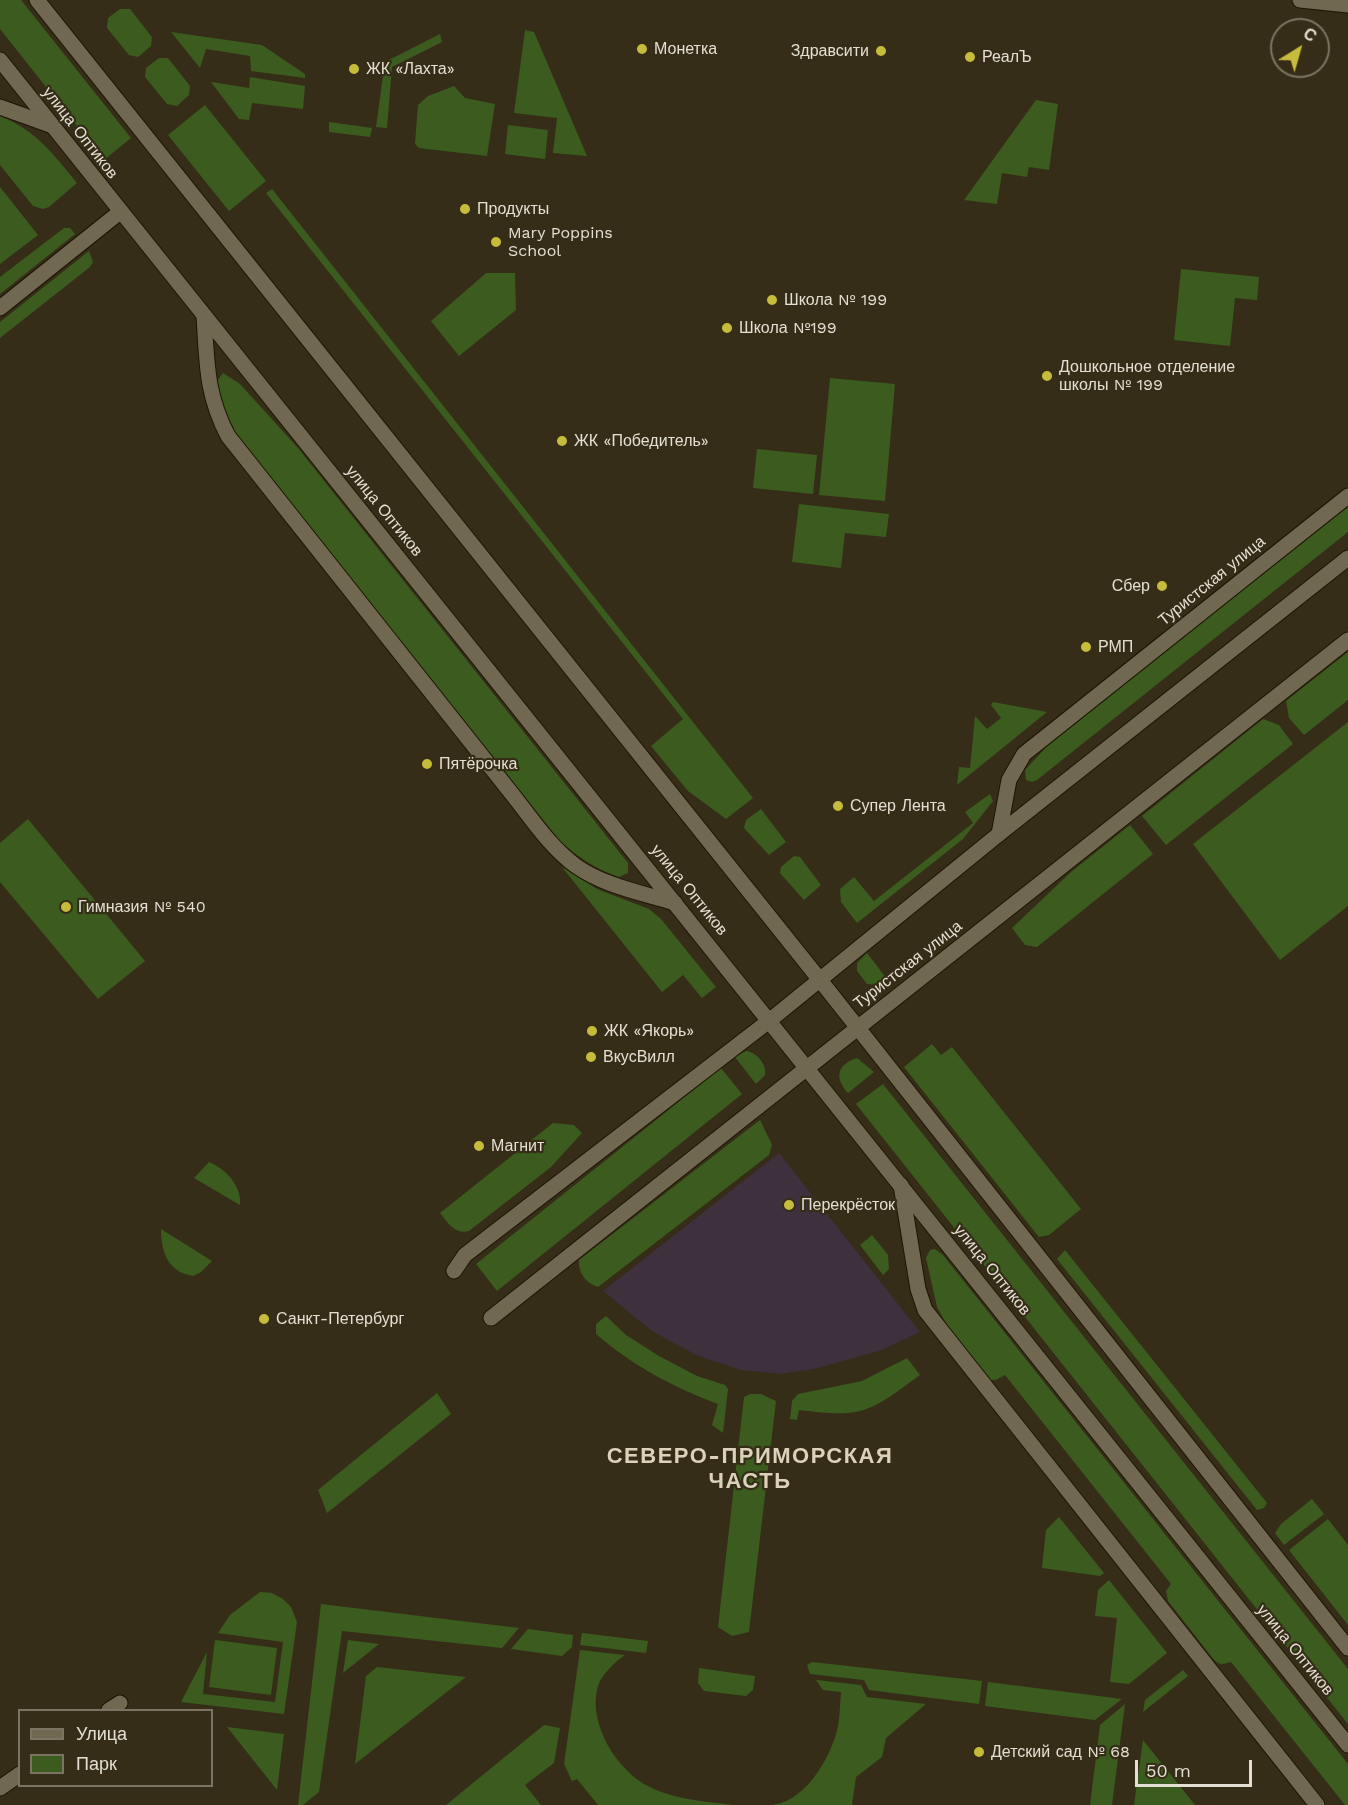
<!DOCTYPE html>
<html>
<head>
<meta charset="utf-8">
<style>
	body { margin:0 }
	#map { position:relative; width:1348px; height:1805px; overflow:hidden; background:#352d18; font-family:"Work Sans",sans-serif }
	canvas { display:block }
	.legend { position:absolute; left:18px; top:1709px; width:195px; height:78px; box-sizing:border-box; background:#352d18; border:2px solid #7b7462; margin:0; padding:8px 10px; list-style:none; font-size:18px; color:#e3dfd2 }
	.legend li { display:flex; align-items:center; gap:12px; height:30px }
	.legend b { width:30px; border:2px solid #7b7462 }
	.north { position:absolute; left:1270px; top:18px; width:60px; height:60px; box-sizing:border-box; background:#352d18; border:2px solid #7b7462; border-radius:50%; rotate:37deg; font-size:16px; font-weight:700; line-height:24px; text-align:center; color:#e3dfd2 }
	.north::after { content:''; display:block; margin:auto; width:21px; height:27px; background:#c7bb3b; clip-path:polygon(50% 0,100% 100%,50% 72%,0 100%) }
	.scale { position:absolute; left:1135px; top:1760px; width:117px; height:27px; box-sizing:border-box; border:3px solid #e3dfd2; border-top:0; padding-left:8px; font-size:18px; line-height:21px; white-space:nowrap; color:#e3dfd2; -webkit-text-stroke:4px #352d18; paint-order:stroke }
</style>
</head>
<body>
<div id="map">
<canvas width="1348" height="1805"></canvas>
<ul class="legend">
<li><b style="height:8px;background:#716852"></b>Улица</li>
<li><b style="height:16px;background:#3b5c1e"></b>Парк</li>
</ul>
<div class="north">С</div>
<div class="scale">50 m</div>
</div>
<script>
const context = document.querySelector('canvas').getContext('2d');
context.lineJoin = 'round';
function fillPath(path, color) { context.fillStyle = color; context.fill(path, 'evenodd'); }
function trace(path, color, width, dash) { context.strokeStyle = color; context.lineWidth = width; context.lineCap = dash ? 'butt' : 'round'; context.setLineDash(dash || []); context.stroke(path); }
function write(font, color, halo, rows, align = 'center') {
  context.font = font + ' "Work Sans",sans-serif'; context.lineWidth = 4.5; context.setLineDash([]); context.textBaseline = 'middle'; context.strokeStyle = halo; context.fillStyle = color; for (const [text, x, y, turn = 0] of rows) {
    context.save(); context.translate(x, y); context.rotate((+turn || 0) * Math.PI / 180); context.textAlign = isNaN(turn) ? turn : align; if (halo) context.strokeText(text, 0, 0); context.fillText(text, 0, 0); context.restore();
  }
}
const commercial = new Path2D(`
	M 779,1153 L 920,1332 L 879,1351 L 814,1369 L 780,1374 L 741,1370 L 696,1355 L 652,1331 L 603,1291 Z`);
const green = new Path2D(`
	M 0,0 L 21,0 L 131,138 L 104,160 L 0,29 Z
	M 120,9 L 130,9 L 152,37 L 151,46 L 138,57 L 129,55 L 107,28 L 108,18 Z
	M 525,30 L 534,32 L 587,156 L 553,153 L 557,118 L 514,113 Z
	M 171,32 L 262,45 L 305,74 L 305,78 L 251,71 L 250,56 L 206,49 L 200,68 Z
	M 440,34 L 442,42 L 392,67 L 387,128 L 376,127 L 385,62 Z
	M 159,58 L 168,58 L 190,86 L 189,95 L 177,106 L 167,104 L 145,77 L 146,68 Z
	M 250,77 L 305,86 L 303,109 L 252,103 L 249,120 L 239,119 L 211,82 L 249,88 Z
	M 454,86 L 465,98 L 495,104 L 487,156 L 419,148 L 415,144 L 418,105 L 428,96 Z
	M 1036,100 L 1058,104 L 1049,170 L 1029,167 L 1027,177 L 1002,173 L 997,204 L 964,200 Z
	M 205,105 L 266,181 L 229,211 L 168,135 Z
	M 0,116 C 37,131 52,153 77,183 L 49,207 L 43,209 L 33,206 L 0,165 Z
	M 329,122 L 372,128 L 370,137 L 329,132 Z
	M 508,125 L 548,130 L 545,159 L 505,154 Z
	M 0,187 L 38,235 L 0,264 Z
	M 272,189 L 753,798 L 726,819 L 688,791 L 651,746 L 683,719 L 266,193 Z
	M 64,228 L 70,228 L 75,234 L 0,294 L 0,277 Z
	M 89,251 L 93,262 L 90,267 L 0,338 L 0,322 Z
	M 1181,269 L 1259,277 L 1257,300 L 1235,298 L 1230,346 L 1174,340 Z
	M 486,273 L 515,273 L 516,310 L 459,356 L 431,321 Z
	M 223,373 L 240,384 L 298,448 L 628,863 L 628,873 L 619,877 C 595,869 578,857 560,841 L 235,432 L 223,408 L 217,381 Z
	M 830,378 L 895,384 L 885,501 L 819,495 Z
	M 757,449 L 817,455 L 813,494 L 753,488 Z
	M 799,504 L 889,514 L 886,537 L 845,533 L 841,568 L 792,562 Z
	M 1348,507 L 1348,532 L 1037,780 L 1032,782 L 1026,780 L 1025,770 L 1051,742 Z
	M 1348,652 L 1348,700 L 1304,735 L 1289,718 L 1286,701 Z
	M 993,702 L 1047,712 L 957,785 L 959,767 L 970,768 L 975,716 L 987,729 L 1001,718 L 991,705 Z
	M 1263,719 L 1279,725 L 1293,744 L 1166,845 L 1142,816 Z
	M 1348,722 L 1348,906 L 1280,960 L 1193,844 Z
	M 990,794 L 993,801 L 963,839 L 857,923 L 841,902 L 840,889 L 854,877 L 874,901 L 973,823 L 965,812 Z
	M 761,809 L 786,842 L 769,855 L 744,828 L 746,820 Z
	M 28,819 L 145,961 L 98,999 L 0,882 L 0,843 Z
	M 1130,825 L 1153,854 L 1037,947 L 1025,945 L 1012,928 L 1071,872 Z
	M 794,856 L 800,857 L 821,885 L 804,900 L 780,873 L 781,867 Z
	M 562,867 L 597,889 L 649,909 L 661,919 L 716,987 L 702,998 L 683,975 L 662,992 Z
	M 867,953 L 887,979 L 880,985 L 867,984 L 857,971 L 857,963 Z
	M 932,1044 L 941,1055 L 952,1047 L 1081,1209 L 1049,1235 L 1039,1237 L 904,1067 Z
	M 746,1051 C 757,1052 767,1065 765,1075 L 756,1084 L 735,1057 Z
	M 857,1058 L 874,1072 L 848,1093 C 834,1078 837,1064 857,1058 Z
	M 721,1068 L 742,1094 L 497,1291 L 476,1264 Z
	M 883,1084 L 1348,1669 L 1348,1724 L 856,1104 Z
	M 760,1120 L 772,1145 L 769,1155 L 598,1287 C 586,1283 578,1273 579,1260 Z
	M 553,1123 L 574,1125 L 582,1133 L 551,1167 L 469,1231 C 455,1235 448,1223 440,1213 Z
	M 209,1162 C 226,1169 242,1186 240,1205 L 194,1178 Z
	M 161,1229 L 212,1261 L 201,1272 L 193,1276 C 168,1272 161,1252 161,1229 Z
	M 872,1235 L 888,1255 L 889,1269 L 883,1275 L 860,1245 Z
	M 935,1249 L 943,1255 L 1348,1764 L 1348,1805 L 1345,1805 L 1231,1662 C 1221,1665 1218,1665 1211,1656 L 1168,1601 L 1166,1591 L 1171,1584 L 1005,1375 L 996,1380 L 991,1380 L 947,1325 L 937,1307 L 926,1258 L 930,1250 Z
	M 1065,1250 L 1263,1498 L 1267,1503 L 1264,1508 L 1257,1510 L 1057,1259 Z
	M 606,1316 L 626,1335 L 659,1356 L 697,1376 L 725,1385 L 728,1389 L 723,1433 L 712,1425 L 718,1404 C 673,1387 633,1366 596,1334 L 596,1324 Z
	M 907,1358 L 920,1375 C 868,1413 864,1418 799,1410 L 797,1420 L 790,1419 L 792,1401 L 798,1394 L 862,1381 Z
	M 437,1393 L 451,1414 L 327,1513 L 318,1490 Z
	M 750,1394 L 761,1394 L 776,1401 L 749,1632 L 732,1636 L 718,1627 L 744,1397 Z
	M 1312,1499 L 1324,1514 L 1284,1545 L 1275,1533 L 1281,1524 Z
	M 1059,1517 L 1104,1573 L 1100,1576 L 1042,1568 L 1046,1530 Z
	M 1328,1519 L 1348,1545 L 1348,1625 L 1289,1550 Z
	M 1109,1580 L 1167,1653 L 1129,1684 L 1110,1682 L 1117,1618 L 1095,1616 L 1098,1590 Z
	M 260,1592 L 272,1593 L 283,1599 L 291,1607 L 297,1622 L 284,1714 L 181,1702 L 207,1652 L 203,1694 L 275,1702 L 283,1642 L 218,1633 L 230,1615 Z
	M 321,1604 L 519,1628 L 502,1648 L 342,1631 L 319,1792 L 303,1805 L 298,1805 Z
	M 528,1629 L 573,1635 L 572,1647 L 562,1656 L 511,1649 Z
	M 582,1633 L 648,1641 L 646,1653 L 580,1645 Z
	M 215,1640 L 277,1648 L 271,1695 L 209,1687 Z
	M 348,1640 L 379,1644 L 343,1673 Z
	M 580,1650 L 625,1655 C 615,1662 602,1674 598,1686 C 587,1723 617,1770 648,1786 C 674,1800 705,1801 733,1805 L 598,1805 L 577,1779 L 572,1781 L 564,1764 Z
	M 812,1662 L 982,1681 L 979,1704 L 869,1690 L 864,1680 L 810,1674 L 807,1665 Z
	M 377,1667 L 466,1677 L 355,1764 L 366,1676 Z
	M 699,1668 L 755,1676 L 753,1690 L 746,1696 L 704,1691 L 698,1683 Z
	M 1183,1670 L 1188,1676 L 1143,1712 L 1145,1700 Z
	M 816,1680 L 861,1685 L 867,1697 L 926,1704 L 886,1738 L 882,1757 L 856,1777 L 852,1805 L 771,1805 C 805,1803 832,1756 838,1726 C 840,1715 840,1703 841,1692 L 823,1690 Z
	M 988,1682 L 1122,1699 L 1095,1720 L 985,1706 Z
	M 1125,1704 L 1112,1805 L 1090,1805 L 1100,1725 Z
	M 544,1725 L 560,1728 L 554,1763 L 525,1785 L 541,1805 L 446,1805 Z
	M 227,1727 L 284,1734 L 277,1790 Z
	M 1143,1740 L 1195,1805 L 1134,1805 Z`);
const street = new Path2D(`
	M 1300,0 L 1348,5
	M 0,107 L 50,125
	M 0,308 L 120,212
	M 204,316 C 207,363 206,394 228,436 L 512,794 C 532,819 550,847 576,866 C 604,886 643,893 675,903
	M 999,834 L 1009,780 L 1024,754 L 1348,496
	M 901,1185 L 918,1289 L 925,1310 L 1317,1805
	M 454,1271 L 465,1255 L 769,1021
	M 491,1318 L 807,1068
	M 109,1710 L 120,1703
	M 0,1788 L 20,1774`);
const secondary = new Path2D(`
	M 37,0 L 820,980 L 1348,1648
	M 0,60 L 1348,1745
	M 769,1021 L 999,834 L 1348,558
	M 807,1068 L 1348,640`);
const markers = [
	[642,49,6,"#c7bb3b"],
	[881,51,6,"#c7bb3b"],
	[970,57,6,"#c7bb3b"],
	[354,69,6,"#c7bb3b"],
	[465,209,6,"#c7bb3b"],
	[496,242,6,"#c7bb3b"],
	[772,300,6,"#c7bb3b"],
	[727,328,6,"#c7bb3b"],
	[1047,376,6,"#c7bb3b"],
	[562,441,6,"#c7bb3b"],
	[1162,586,6,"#c7bb3b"],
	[1086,647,6,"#c7bb3b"],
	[427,764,6,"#c7bb3b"],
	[838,806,6,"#c7bb3b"],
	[66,907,6,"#c7bb3b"],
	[592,1031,6,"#c7bb3b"],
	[591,1057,6,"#c7bb3b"],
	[479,1146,6,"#c7bb3b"],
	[789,1205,6,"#c7bb3b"],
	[264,1319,6,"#c7bb3b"],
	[979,1752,6,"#c7bb3b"]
];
const poiNames = [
	["Монетка",654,49],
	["Здравсити",869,51,"right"],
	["РеалЪ",982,57],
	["ЖК «Лахта»",366,69],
	["Продукты",477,209],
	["Mary Poppins",508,233],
	["School",508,251],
	["Школа № 199",784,300],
	["Школа №199",739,328],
	["Дошкольное отделение",1059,367],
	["школы № 199",1059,385],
	["ЖК «Победитель»",574,441],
	["Сбер",1150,586,"right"],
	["РМП",1098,647],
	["Пятёрочка",439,764],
	["Супер Лента",850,806],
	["Гимназия № 540",78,907],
	["ЖК «Якорь»",604,1031],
	["ВкусВилл",603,1057],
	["Магнит",491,1146],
	["Перекрёсток",801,1205],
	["Санкт-Петербург",276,1319],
	["Детский сад № 68",991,1752]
];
const streetNames = [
	["улица Оптиков",80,133,52],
	["улица Оптиков",384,511,51],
	["Туристская улица",1212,581,-39],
	["улица Оптиков",689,890,51],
	["Туристская улица",908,965,-38],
	["улица Оптиков",992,1270,51],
	["улица Оптиков",1295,1650,51]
];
const districtNames = [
	["СЕВЕРО-ПРИМОРСКАЯ",750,1457],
	["ЧАСТЬ",750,1482]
];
fillPath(commercial, '#3e303d');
fillPath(green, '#3b5c1e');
trace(street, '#1c1503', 17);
trace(secondary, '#1c1503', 17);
trace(street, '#716852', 15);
trace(secondary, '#716852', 15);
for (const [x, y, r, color] of markers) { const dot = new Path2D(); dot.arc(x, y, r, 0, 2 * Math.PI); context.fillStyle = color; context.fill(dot); trace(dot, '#352d18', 2); }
write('16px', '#e3dfd2', '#352d18', poiNames, 'left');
write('16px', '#e3dfd2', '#352d18', streetNames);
context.letterSpacing = '1.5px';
write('bold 22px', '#dcd2b9', '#352d18', districtNames);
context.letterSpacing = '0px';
</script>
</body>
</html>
